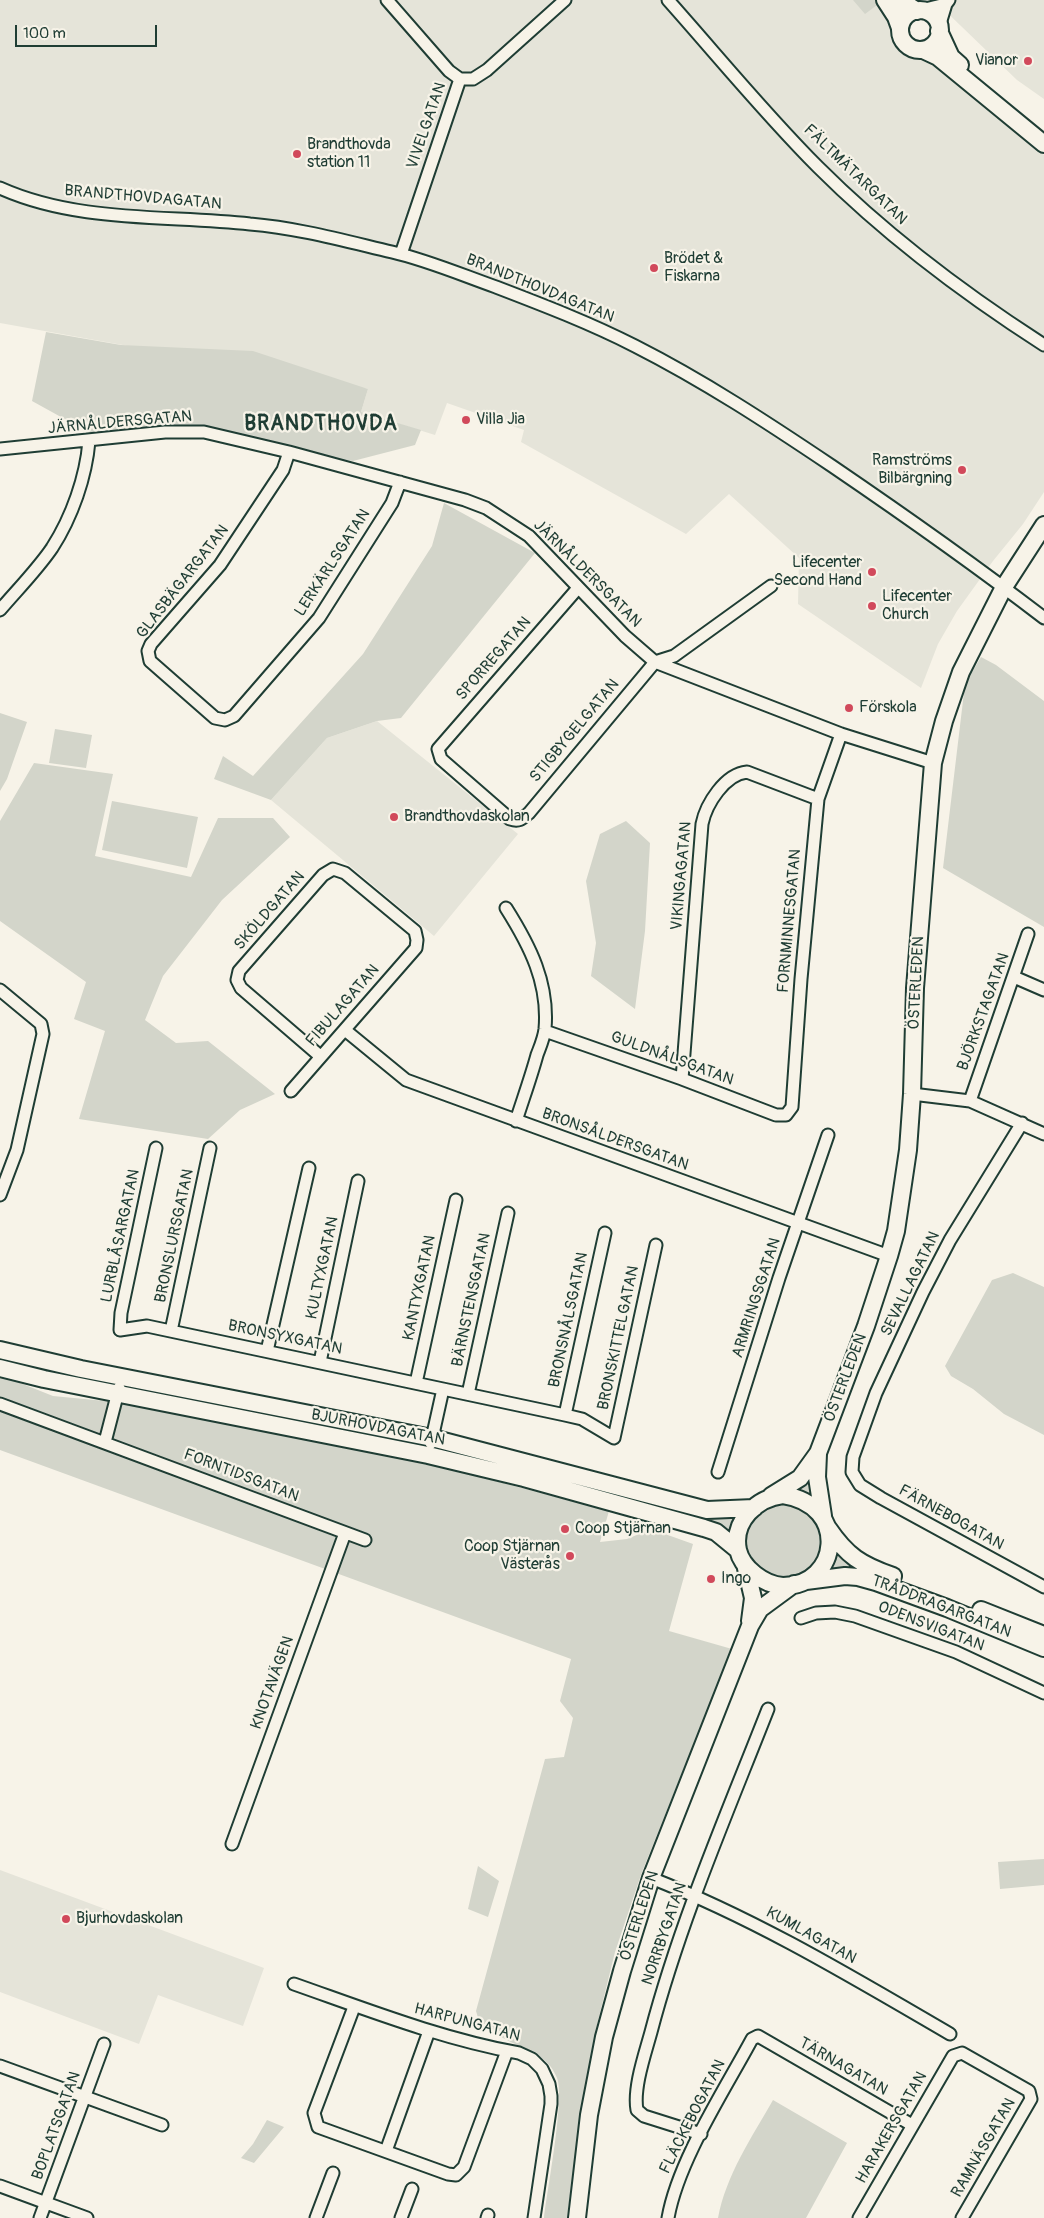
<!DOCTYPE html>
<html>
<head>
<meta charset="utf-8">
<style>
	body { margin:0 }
	#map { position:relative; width:1044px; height:2218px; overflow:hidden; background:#f7f3e8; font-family:Pangolin,sans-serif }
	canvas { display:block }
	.scale { position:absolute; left:15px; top:25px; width:142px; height:22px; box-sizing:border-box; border:2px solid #1f3d34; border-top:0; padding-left:6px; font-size:15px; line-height:18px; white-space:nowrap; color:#1f3d34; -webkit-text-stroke:4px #f7f3e8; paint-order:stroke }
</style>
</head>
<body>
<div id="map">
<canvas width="1044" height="2218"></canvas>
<div class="scale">100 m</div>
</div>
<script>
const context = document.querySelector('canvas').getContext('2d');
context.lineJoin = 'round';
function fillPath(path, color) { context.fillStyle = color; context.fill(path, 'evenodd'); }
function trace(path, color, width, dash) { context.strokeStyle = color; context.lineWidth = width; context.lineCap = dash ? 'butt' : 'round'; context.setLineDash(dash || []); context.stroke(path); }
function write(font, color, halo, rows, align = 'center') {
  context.font = font + ' Pangolin,sans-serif'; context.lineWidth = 4.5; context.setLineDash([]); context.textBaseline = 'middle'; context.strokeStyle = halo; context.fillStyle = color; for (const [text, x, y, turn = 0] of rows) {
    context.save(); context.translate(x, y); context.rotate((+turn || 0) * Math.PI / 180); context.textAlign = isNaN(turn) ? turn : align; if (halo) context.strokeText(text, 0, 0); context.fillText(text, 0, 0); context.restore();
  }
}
const built = new Path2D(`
	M 0,0 L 880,0 L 891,27 L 896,46 L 909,56 L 946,70 L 1044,155 L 1044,492 L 1023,524 L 993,561 L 957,611 L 938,644 L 921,688 L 798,604 L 799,558 L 729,494 L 686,534 L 521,442 L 524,430 L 447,403 L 435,435 L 361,412 L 368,389 L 0,323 Z
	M 934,0 L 1044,0 L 1044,99 L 1017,80 Z
	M 377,721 L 518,834 L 434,936 L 271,800 L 327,738 Z
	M 0,1870 L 264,1968 L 243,2026 L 158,1995 L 139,2044 L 0,1992 Z`);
const green = new Path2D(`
	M 853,0 L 880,0 L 881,2 L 865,14 Z
	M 46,332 L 121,345 L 253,351 L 368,389 L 361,412 L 421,430 L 415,445 L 353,461 L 293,453 L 199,432 L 99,438 L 32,401 Z
	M 444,503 L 535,553 L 401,718 L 377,721 L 327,738 L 271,800 L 214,779 L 223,756 L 253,776 L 363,654 L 432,546 Z
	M 981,657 L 996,665 L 1044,701 L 1044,927 L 943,868 L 965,684 Z
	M 0,713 L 27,722 L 7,779 L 0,791 Z
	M 55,729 L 92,735 L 86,768 L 49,763 Z
	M 34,763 L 113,774 L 95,856 L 191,877 L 218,818 L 273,818 L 290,837 L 222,900 L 163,976 L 145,1020 L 176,1043 L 208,1041 L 275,1094 L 240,1110 L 208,1139 L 79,1119 L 105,1031 L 74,1019 L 86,982 L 0,921 L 0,821 Z
	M 112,801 L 198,817 L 187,868 L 102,850 Z
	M 626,821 L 650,843 L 645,931 L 635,1009 L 591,976 L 596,943 L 586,881 L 600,834 Z
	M 1013,1273 L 1044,1287 L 1044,1435 L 1004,1414 L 973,1389 L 951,1376 L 945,1366 L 992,1280 Z
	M 0,1375 L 53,1396 L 147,1405 L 401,1456 L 609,1511 L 600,1542 L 627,1539 L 651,1529 L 693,1544 L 669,1631 L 732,1649 L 642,1872 L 615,1952 L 596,2029 L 582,2104 L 567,2218 L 544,2218 C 547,2191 565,2098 557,2078 C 548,2054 523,2049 503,2038 C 494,2033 488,2025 479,2021 L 476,2011 L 545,1759 L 564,1757 L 573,1718 L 560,1701 L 571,1659 L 0,1450 Z
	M 811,1475 L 815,1501 L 792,1491 Z
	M 564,1484 L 594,1487 L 688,1514 L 714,1518 L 738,1516 L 731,1536 Z
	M746 1541a38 38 0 1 1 76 0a38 38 0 1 1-76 0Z
	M 834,1552 L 847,1562 L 870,1574 L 827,1571 Z
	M 1044,1859 L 1044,1885 L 1000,1889 L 998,1862 Z
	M 478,1866 L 499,1881 L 488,1917 L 468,1909 Z
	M 773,2100 L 847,2143 L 806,2218 L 718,2218 C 726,2175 752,2137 773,2100 Z
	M 267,2120 L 284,2127 L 254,2163 L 241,2158 L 253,2144 Z`);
const minor = new Path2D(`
	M 387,0 L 449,71 L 460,79
	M 668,0 C 717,55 765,114 818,167 C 886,235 963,293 1044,345
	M 921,10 L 946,4
	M 939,27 L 946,4 L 949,0
	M 0,188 C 78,223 167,215 250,224 C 298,228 345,241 392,252 C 427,260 462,275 496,287 C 543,305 590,323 635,346 C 704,381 768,423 832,466 C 904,515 975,565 1044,618
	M 401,254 L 460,79 L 473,79 L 487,70 L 565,0
	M 0,449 L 165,432 L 204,432 L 289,452 L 465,500 L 486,508 L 529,536 L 625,636 L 655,662 L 841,734 L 933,763
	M 289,452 L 283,470 L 220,565 L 151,644 L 148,651 L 150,661 L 215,718 L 225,720 L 234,716 L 319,618 L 392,503 L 400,482
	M 578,588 L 438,749 L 441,759 L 510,819 C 519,822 522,819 529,813 L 655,662 L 674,656 L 771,586
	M 0,610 C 17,590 37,570 52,548 C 72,517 86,477 89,441
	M 506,908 C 530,946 549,983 545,1029 C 544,1038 540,1047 537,1055 C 531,1077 523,1099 516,1121
	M 1014,977 L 1044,990
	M 0,990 L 41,1024 L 43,1034 L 17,1150 L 0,1195
	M 345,1030 L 406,1080 L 889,1256
	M 545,1031 L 682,1079 L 776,1115 L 786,1115 L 792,1107 L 801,979 L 818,799 L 841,734
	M 682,1079 L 702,824 C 706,804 725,774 747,772 L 818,799
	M 291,1091 L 416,948 L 417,940 L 415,931 L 345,873 L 333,869 L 323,875 L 239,971 L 237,980 L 241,988 L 320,1056
	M 912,1094 L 970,1101 L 1044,1134
	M 970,1101 L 1028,934
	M 1022,1123 L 950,1240 L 923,1292 L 876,1393 L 853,1457 L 852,1472 L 860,1485 L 881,1498 L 1044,1587
	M 156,1148 L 121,1313 L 120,1330 L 147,1326 L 565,1415 L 582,1419 L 614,1438 L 656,1245
	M 171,1331 L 210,1148
	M 267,1351 L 309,1168
	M 320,1362 L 358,1181
	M 416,1383 L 456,1200
	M 468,1394 L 508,1213
	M 0,1404 L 365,1540
	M 565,1415 L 605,1233
	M 105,1442 L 119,1388
	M 431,1443 L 443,1389
	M 718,1472 L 779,1278 L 828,1135
	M 801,1618 L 816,1613 L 835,1612 L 855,1616 L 956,1652 L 1044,1693
	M 232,1844 L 345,1533
	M 651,1878 C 756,1919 852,1977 950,2034
	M 294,1984 C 368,2010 442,2039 519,2053 L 532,2059 L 542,2069 L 549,2084 L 551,2096 L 551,2104 L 534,2218
	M 354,2007 L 314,2113 L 318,2127 L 448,2174 L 456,2175 L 464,2167 L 507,2051
	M 0,2066 L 162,2125
	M 701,2134 L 644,2116 L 637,2110 C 633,2088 645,2054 651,2032 C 680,1922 726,1816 768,1709
	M 386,2151 L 429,2031
	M 0,2186 L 87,2218
	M 40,2218 L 104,2044
	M 316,2218 L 333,2173
	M 401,2218 L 412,2189
	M 487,2218 L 488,2215
	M 668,2218 C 678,2161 724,2091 752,2039 L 758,2036 L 912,2125
	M 859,2218 L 953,2056 L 962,2053 L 1029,2091 L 1031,2099 L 962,2218`);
const secondary = new Path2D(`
	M 885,0 L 896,17 L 900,28
	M 900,0 L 917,11
	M900 30a20 20 0 1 1 40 0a20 20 0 1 1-40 0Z
	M 939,31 L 951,57 L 960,65
	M 923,50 L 938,57 L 1044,144
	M 0,1350 L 81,1369 L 432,1438 L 707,1510 L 754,1508
	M 0,1368 L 44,1379 L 428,1455 L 524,1478 L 704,1528 L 716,1532 L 738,1550
	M 818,1454 L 817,1477 L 823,1516
	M 783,1495 C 850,1505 840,1586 783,1586 C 764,1585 742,1568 738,1550 C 732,1521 757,1498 783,1495 Z
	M 771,1496 L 800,1478 L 818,1453 L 866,1326 L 889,1256 L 896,1231 L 908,1150 L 912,1094 L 915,988 L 933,763 L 944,721 L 961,672 L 1004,587 L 1044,525
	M 828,1528 C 847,1556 861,1565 893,1576
	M 745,1564 L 753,1598 L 750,1621
	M 806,1581 L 845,1576 L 858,1577 L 876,1582 L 947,1608 L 1044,1648
	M 981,1610 L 1044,1635
	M 577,2218 L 589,2115 L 604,2037 L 622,1971 L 651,1878 L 750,1626 L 760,1609 L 794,1584`);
const markers = [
	[1028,61,5,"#d1495b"],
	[297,154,5,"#d1495b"],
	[654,268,5,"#d1495b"],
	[466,420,5,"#d1495b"],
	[962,470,5,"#d1495b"],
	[872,572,5,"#d1495b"],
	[872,606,5,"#d1495b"],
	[849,708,5,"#d1495b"],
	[394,817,5,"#d1495b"],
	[565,1529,5,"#d1495b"],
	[570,1556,5,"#d1495b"],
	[711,1579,5,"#d1495b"],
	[66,1919,5,"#d1495b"]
];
const poiNames = [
	["Vianor",1018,61,"right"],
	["Brandthovda",307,145],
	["station 11",307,163],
	["Brödet &",664,259],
	["Fiskarna",664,277],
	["Villa Jia",476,420],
	["Ramströms",952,461,"right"],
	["Bilbärgning",952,479,"right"],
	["Lifecenter",862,563,"right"],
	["Second Hand",862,581,"right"],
	["Lifecenter",882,597],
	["Church",882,615],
	["Förskola",859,708],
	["Brandthovdaskolan",404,817],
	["Coop Stjärnan",575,1529],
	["Coop Stjärnan",560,1547,"right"],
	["Västerås",560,1565,"right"],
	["Ingo",721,1579],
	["Bjurhovdaskolan",76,1919]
];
const streetNames = [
	["VIVELGATAN",427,126,-71],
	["FÄLTMÄTARGATAN",855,175,44],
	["BRANDTHOVDAGATAN",143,198,5],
	["BRANDTHOVDAGATAN",540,289,22],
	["JÄRNÅLDERSGATAN",120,423,-5],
	["LERKÄRLSGATAN",333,563,-57],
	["JÄRNÅLDERSGATAN",587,574,45],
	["GLASBÄGARGATAN",183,582,-52],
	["SPORREGATAN",494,659,-49],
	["STIGBYGELGATAN",575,731,-50],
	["VIKINGAGATAN",682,876,-85],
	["SKÖLDGATAN",270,911,-49],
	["FORNMINNESGATAN",790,921,-85],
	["ÖSTERLEDEN",917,983,-87],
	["FIBULAGATAN",343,1006,-49],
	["BJÖRKSTAGATAN",984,1012,-70],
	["GULDNÅLSGATAN",672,1059,20],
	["BRONSÅLDERSGATAN",615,1140,20],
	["LURBLÅSARGATAN",121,1236,-78],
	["BRONSLURSGATAN",175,1236,-78],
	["KULTYXGATAN",323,1268,-78],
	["SEVALLAGATAN",911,1284,-64],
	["KANTYXGATAN",420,1288,-78],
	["ARMRINGSGATAN",757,1298,-72],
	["BÄRNSTENSGATAN",472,1300,-78],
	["BRONSNÅLSGATAN",569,1320,-78],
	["BRONSYXGATAN",285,1338,12],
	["BRONSKITTELGATAN",619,1338,-78],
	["ÖSTERLEDEN",846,1378,-69],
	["BJURHOVDAGATAN",378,1428,11],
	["FORNTIDSGATAN",241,1476,21],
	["FÄRNEBOGATAN",951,1518,29],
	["TRÅDDRAGARGATAN",941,1607,21],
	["ODENSVIGATAN",931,1627,21],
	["KNOTAVÄGEN",273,1683,-70],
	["ÖSTERLEDEN",640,1916,-72],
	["NORRBYGATAN",665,1934,-71],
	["KUMLAGATAN",811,1936,29],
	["HARPUNGATAN",467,2023,15],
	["TÄRNAGATAN",843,2067,30],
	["FLÄCKEBOGATAN",693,2117,-63],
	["BOPLATSGATAN",57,2126,-70],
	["HARAKERSGATAN",892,2128,-60],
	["RAMNÄSGATAN",984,2148,-60]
];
const districtNames = [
	["BRANDTHOVDA",321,425]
];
fillPath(built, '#e5e4d9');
fillPath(green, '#d3d5ca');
trace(minor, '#1f3d34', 15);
trace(secondary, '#1f3d34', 20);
trace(minor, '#f7f3e8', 11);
trace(secondary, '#f7f3e8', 16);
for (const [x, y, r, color] of markers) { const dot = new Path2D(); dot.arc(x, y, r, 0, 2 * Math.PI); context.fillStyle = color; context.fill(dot); trace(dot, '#f7f3e8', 2); }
write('16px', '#1f3d34', '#f7f3e8', poiNames, 'left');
write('16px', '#1f3d34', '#f7f3e8', streetNames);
context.letterSpacing = '1px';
write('bold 21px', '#1f3d34', '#f7f3e8', districtNames);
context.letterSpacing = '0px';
</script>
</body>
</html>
